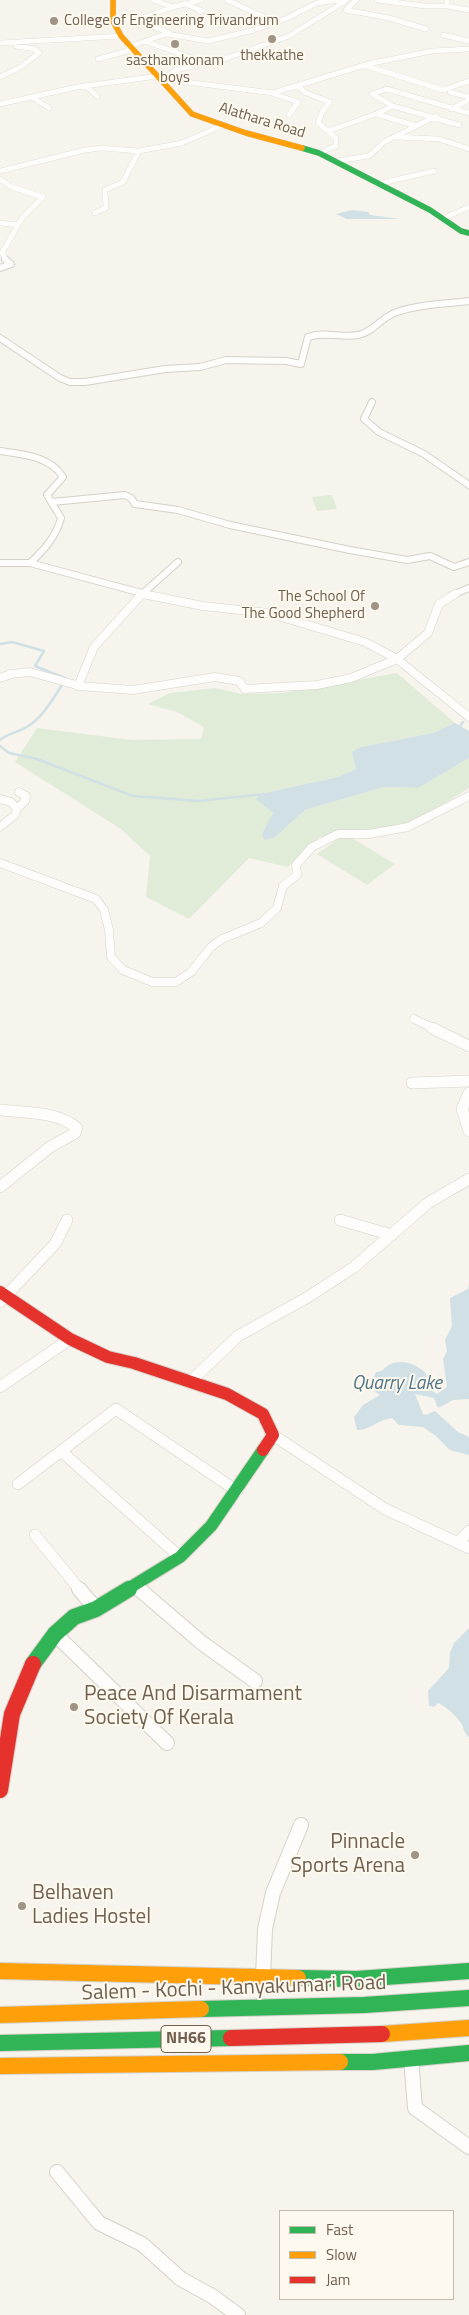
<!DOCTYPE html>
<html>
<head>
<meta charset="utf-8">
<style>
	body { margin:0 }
	#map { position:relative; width:469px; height:2315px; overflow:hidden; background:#f6f4ec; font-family:"Titillium Web",sans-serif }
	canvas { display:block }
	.legend { position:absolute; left:279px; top:2210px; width:175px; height:90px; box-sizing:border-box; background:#fdf9ee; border:1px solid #c5bcae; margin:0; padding:6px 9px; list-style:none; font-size:15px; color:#71604f }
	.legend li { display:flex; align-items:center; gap:10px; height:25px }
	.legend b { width:25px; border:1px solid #c5bcae }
</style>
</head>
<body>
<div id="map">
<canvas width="469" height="2315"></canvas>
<ul class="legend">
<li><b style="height:6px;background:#30b455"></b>Fast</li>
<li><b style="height:6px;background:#ff9f0a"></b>Slow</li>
<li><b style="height:6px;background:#e5322d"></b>Jam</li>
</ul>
</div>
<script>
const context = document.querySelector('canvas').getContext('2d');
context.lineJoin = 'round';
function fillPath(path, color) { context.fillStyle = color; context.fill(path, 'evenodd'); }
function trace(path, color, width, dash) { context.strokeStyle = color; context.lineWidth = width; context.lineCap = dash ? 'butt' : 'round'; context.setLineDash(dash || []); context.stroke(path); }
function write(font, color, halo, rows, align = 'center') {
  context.font = font + ' "Titillium Web",sans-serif'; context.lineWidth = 4; context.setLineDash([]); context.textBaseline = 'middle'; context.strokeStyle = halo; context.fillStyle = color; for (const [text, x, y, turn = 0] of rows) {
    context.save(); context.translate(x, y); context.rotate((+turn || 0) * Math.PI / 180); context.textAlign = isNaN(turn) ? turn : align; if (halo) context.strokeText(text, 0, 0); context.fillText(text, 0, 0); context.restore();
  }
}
const green = new Path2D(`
	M 332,495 L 337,509 L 317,511 L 312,497 Z
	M 397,673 L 455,723 L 433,733 L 361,747 L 356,769 L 338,777 L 260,794 L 257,799 L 273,813 L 263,834 L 264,840 L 274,838 L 305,810 L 384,787 L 418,788 L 469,758 L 469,788 L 427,814 L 404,824 L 319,837 L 288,867 L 249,858 L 189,919 L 146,897 L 150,856 L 121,829 L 15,762 L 37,728 L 132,740 L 201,739 L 204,727 L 177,712 L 148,704 L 170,693 L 215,688 L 242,694 L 282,693 Z
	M 345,834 L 395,864 L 367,885 L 317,854 Z`);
const water = new Path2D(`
	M 352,210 L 368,212 L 370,215 L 400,219 L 347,219 L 336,214 Z
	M 455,723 L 469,731 L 469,758 L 418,788 L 384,787 L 305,810 L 274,838 L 264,840 L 262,834 L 273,813 L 256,799 L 260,794 L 338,777 L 356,769 L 352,752 L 361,747 L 433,733 Z
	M 469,1283 L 469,1399 L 453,1400 L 438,1408 L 434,1398 L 415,1394 L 423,1414 L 426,1415 L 435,1411 L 458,1432 L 469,1437 L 469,1455 L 450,1450 L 436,1436 L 423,1427 L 399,1425 L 392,1418 C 379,1419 369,1431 357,1430 L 354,1417 L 363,1405 L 380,1395 L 373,1390 L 372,1386 L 363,1385 L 364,1382 L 373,1379 L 376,1372 L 382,1371 C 394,1355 420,1362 429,1378 L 427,1387 L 437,1394 L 447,1387 L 443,1359 L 447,1351 L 445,1340 L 452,1326 L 450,1298 L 468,1289 Z
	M 469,1628 L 469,1737 C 464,1733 464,1728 461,1723 C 456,1716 446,1706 438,1703 L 434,1707 L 429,1706 L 428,1691 L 449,1668 L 450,1653 L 454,1643 Z`);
const stream = new Path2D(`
	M 0,644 L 12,642 L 44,651 L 35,666 L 65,678
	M 458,729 L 463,722
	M 0,740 C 8,733 16,733 25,728 C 42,719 52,700 62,685
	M 0,746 L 9,753 L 37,759 L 133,796 L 199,801 L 264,794`);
const streetFar4 = new Path2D(`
	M 227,0 L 264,17 L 258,20
	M 347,0 L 289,36 L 224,59 L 176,70 L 170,74 L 170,80 L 273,93 L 368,64 L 432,51 L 469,49
	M 356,0 L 346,10 L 389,18 L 426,29
	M 377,0 L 425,6 L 447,6 L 447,0
	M 185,4 L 203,11 L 200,12
	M 447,6 L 469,10
	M 173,7 L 201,0
	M 167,34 L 208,41 L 254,30 L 287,18 L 317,3 L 340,0
	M 443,35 L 469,41
	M 147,42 L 192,58 L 206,60
	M 0,43 L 121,36
	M 128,47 L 169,33 L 137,20 L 173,7 L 153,0
	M 98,59 L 131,50
	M 364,65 L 443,90 L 469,81
	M 0,77 L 19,68 L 39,53 L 35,49 L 16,46
	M 86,86 L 97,96
	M 299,86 L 304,92 L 330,102 L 323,110 L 318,123 L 336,138 L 336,146 L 319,153
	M 450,92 L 469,97
	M 274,94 L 298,102 L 289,115
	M 33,98 L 49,108
	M 0,104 L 77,87 L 158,76
	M 393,106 L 376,114 L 417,126
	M 451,109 L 469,100
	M 459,125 L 393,106 L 372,94 L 387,89 L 469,113
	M 328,131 L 376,114
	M 397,137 L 439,139 L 469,149
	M 337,161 L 369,156 L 384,142 L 436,116
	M 0,171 L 85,150 L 102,148 L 139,151 L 182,143 L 223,125
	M 0,179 L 12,187 L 43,197 L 22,218 L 2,253 L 6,260
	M 377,184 L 434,171
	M 95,213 L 106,208 L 105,190 L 123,182 L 139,151
	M 444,218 L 469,207
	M 0,223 L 18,225`);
const streetFar3 = new Path2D(`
	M 0,268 L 11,264 L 5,259
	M 0,338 L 60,378 L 70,382 L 85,382 L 165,369 L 200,367 L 226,360 L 286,361 L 301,364 L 308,337 C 324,331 341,338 358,335 C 374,332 381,317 397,312 C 420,304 445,304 469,301
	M 372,402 L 364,419 L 379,432 L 424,454 L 469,485
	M 0,451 C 22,454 50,456 63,477 L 47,495 L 61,518 C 56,537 44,550 30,563 L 149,595
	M 52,502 L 125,495 L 131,498 L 135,504 L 178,510 L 230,525 L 350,550 L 407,560 L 430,556 L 454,567 L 469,562
	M 0,563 L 30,563
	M 141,595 L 178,562
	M 452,595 L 469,588`);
const streetFar2 = new Path2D(`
	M 143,594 L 203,606 L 268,613 L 365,642 L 397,659 L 469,717
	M 0,678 L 11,674 L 30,672 L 80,686 L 133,690 L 215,677 L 239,681 L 245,689 L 317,685 L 351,678 L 397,659 L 428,633 L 439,604 L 455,594
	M 78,686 L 94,647 L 142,594
	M 0,799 L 11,802 L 17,809 L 15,815 L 0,827
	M 17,809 L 25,801 L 26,796 L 19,792
	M 0,863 L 96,899 L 104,910 L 109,930 L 111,957 L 123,970 L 152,982 L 176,982 L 191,972 L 211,947 L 222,939 L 261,923 L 277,908 L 283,886 L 297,875 L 296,865 L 312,847 L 338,834 L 369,834 L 408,827 L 469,796
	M 414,1019 L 435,1029`);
const streetFar1 = new Path2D(`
	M 432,1028 L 469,1046
	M 412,1083 L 469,1081
	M 469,1093 L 462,1109 L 469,1131
	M 0,1110 C 24,1113 58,1111 77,1128 L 75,1133 L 50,1147 L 0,1187
	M 340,1220 L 392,1235
	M 0,1302 L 55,1244 L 67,1220
	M 191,1381 L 238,1336 L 308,1297 L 354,1267 L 428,1203 L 469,1179
	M 0,1387 L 70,1339
	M 273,1435 L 385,1509 L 469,1548
	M 61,1451 L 180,1557
	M 18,1484 L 116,1409 L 237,1491
	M 35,1535 L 80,1590
	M 458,1543 L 469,1531
	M 134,1585 L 140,1590`);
const street = new Path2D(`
	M 79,1589 L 96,1609
	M 139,1589 L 202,1643 L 255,1681
	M 55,1634 L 167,1743
	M 263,1976 L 265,1929 L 273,1893 L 301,1825
	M 411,2058 L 415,2108 L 469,2147
	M 57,2172 L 99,2223 L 142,2244 L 181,2279 L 212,2296 L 238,2315`);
const fastFar2 = new Path2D(`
	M 302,148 L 319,153 L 430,210 L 461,231 L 469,233`);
const fastFar1 = new Path2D(`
	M 126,1590 L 180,1557 L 211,1526 L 263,1450`);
const fast = new Path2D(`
	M 33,1664 L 55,1634 L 74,1617 L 96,1609 L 129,1589
	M 298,1978 L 357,1979 L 469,1971
	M 201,2009 L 364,2005 L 469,1998
	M 0,2043 L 231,2038
	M 340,2062 L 373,2062 L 469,2053`);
const slowFar1 = new Path2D(`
	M 113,0 L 113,21 L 121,36 L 192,114 L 246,133 L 302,148`);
const slow = new Path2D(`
	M 0,1971 L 298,1978
	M 0,2015 L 201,2009
	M 382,2034 L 469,2028
	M 0,2066 L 340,2062`);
const jamFar1 = new Path2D(`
	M 0,1292 L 70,1339 L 108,1357 L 134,1363 L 227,1394 L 263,1414 L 273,1435 L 263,1450`);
const jam = new Path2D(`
	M 0,1790 L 12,1714 L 33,1664
	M 231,2038 L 382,2034`);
const markers = [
	[54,21,5,"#a09486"],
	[272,39,5,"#a09486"],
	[175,44,5,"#a09486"],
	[375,606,5,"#a09486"],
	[74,1707,5,"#a09486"],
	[415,1855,5,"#a09486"],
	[22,1906,5,"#a09486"]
];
const farPoinames = [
	["College of Engineering Trivandrum",64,21,"left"],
	["thekkathe",272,56],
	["sasthamkonam",175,61],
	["boys",175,78],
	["The School Of",365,597,"right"],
	["The Good Shepherd",365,614,"right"]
];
const farStreetnames = [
	["Alathara Road",262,121,17]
];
const shields = [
	[186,2039,50]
];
const shieldNames = [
	["NH66",186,2039]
];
const waterNames = [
	["Quarry Lake",397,1384]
];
const nearPoinames = [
	["Peace And Disarmament",84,1695],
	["Society Of Kerala",84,1719],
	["Pinnacle",405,1843,"right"],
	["Sports Arena",405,1867,"right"],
	["Belhaven",32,1894],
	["Ladies Hostel",32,1918]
];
const nearStreetnames = [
	["Salem - Kochi - Kanyakumari Road",234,1989,-2]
];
fillPath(green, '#e1ecd8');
fillPath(water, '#d0e0e4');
trace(stream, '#d0e0e4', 2.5);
trace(streetFar4, '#d5d1ca', 5.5);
trace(streetFar3, '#d5d1ca', 8);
trace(streetFar2, '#d5d1ca', 9);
trace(streetFar1, '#d5d1ca', 12);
trace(street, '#d5d1ca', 16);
trace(fastFar2, '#d6d1ca', 6);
trace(fastFar1, '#d6d1ca', 14);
trace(fast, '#d6d1ca', 18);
trace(slowFar1, '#d6d1ca', 6);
trace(slow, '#d6d1ca', 18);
trace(jamFar1, '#d6d1ca', 14);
trace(jam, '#d6d1ca', 18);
trace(streetFar4, '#fefdfc', 5);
trace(streetFar3, '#fefdfc', 6);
trace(streetFar2, '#fefdfc', 8);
trace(streetFar1, '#fefdfc', 11);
trace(street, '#fefdfc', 14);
trace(fastFar2, '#30b455', 5.5);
trace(fastFar1, '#30b455', 12);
trace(fast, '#30b455', 16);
trace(slowFar1, '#ff9f0a', 5.5);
trace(slow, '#ff9f0a', 16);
trace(jamFar1, '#e5322d', 12);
trace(jam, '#e5322d', 16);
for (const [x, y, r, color] of markers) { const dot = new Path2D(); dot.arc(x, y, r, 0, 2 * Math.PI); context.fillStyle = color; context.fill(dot); trace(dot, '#fdf9ee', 2); }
write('15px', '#71604f', '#fdf9ee', farPoinames);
write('15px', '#71604f', '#fdf9ee', farStreetnames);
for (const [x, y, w] of shields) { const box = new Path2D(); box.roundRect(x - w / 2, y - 13.5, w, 27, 4); context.fillStyle = '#fdf9ee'; context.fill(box); trace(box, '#71604f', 1); }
write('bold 16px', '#71604f', null, shieldNames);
write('italic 19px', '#4f7588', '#fdf9ee', waterNames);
write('21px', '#71604f', '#fdf9ee', nearPoinames, 'left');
write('21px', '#71604f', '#fdf9ee', nearStreetnames);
</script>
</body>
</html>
